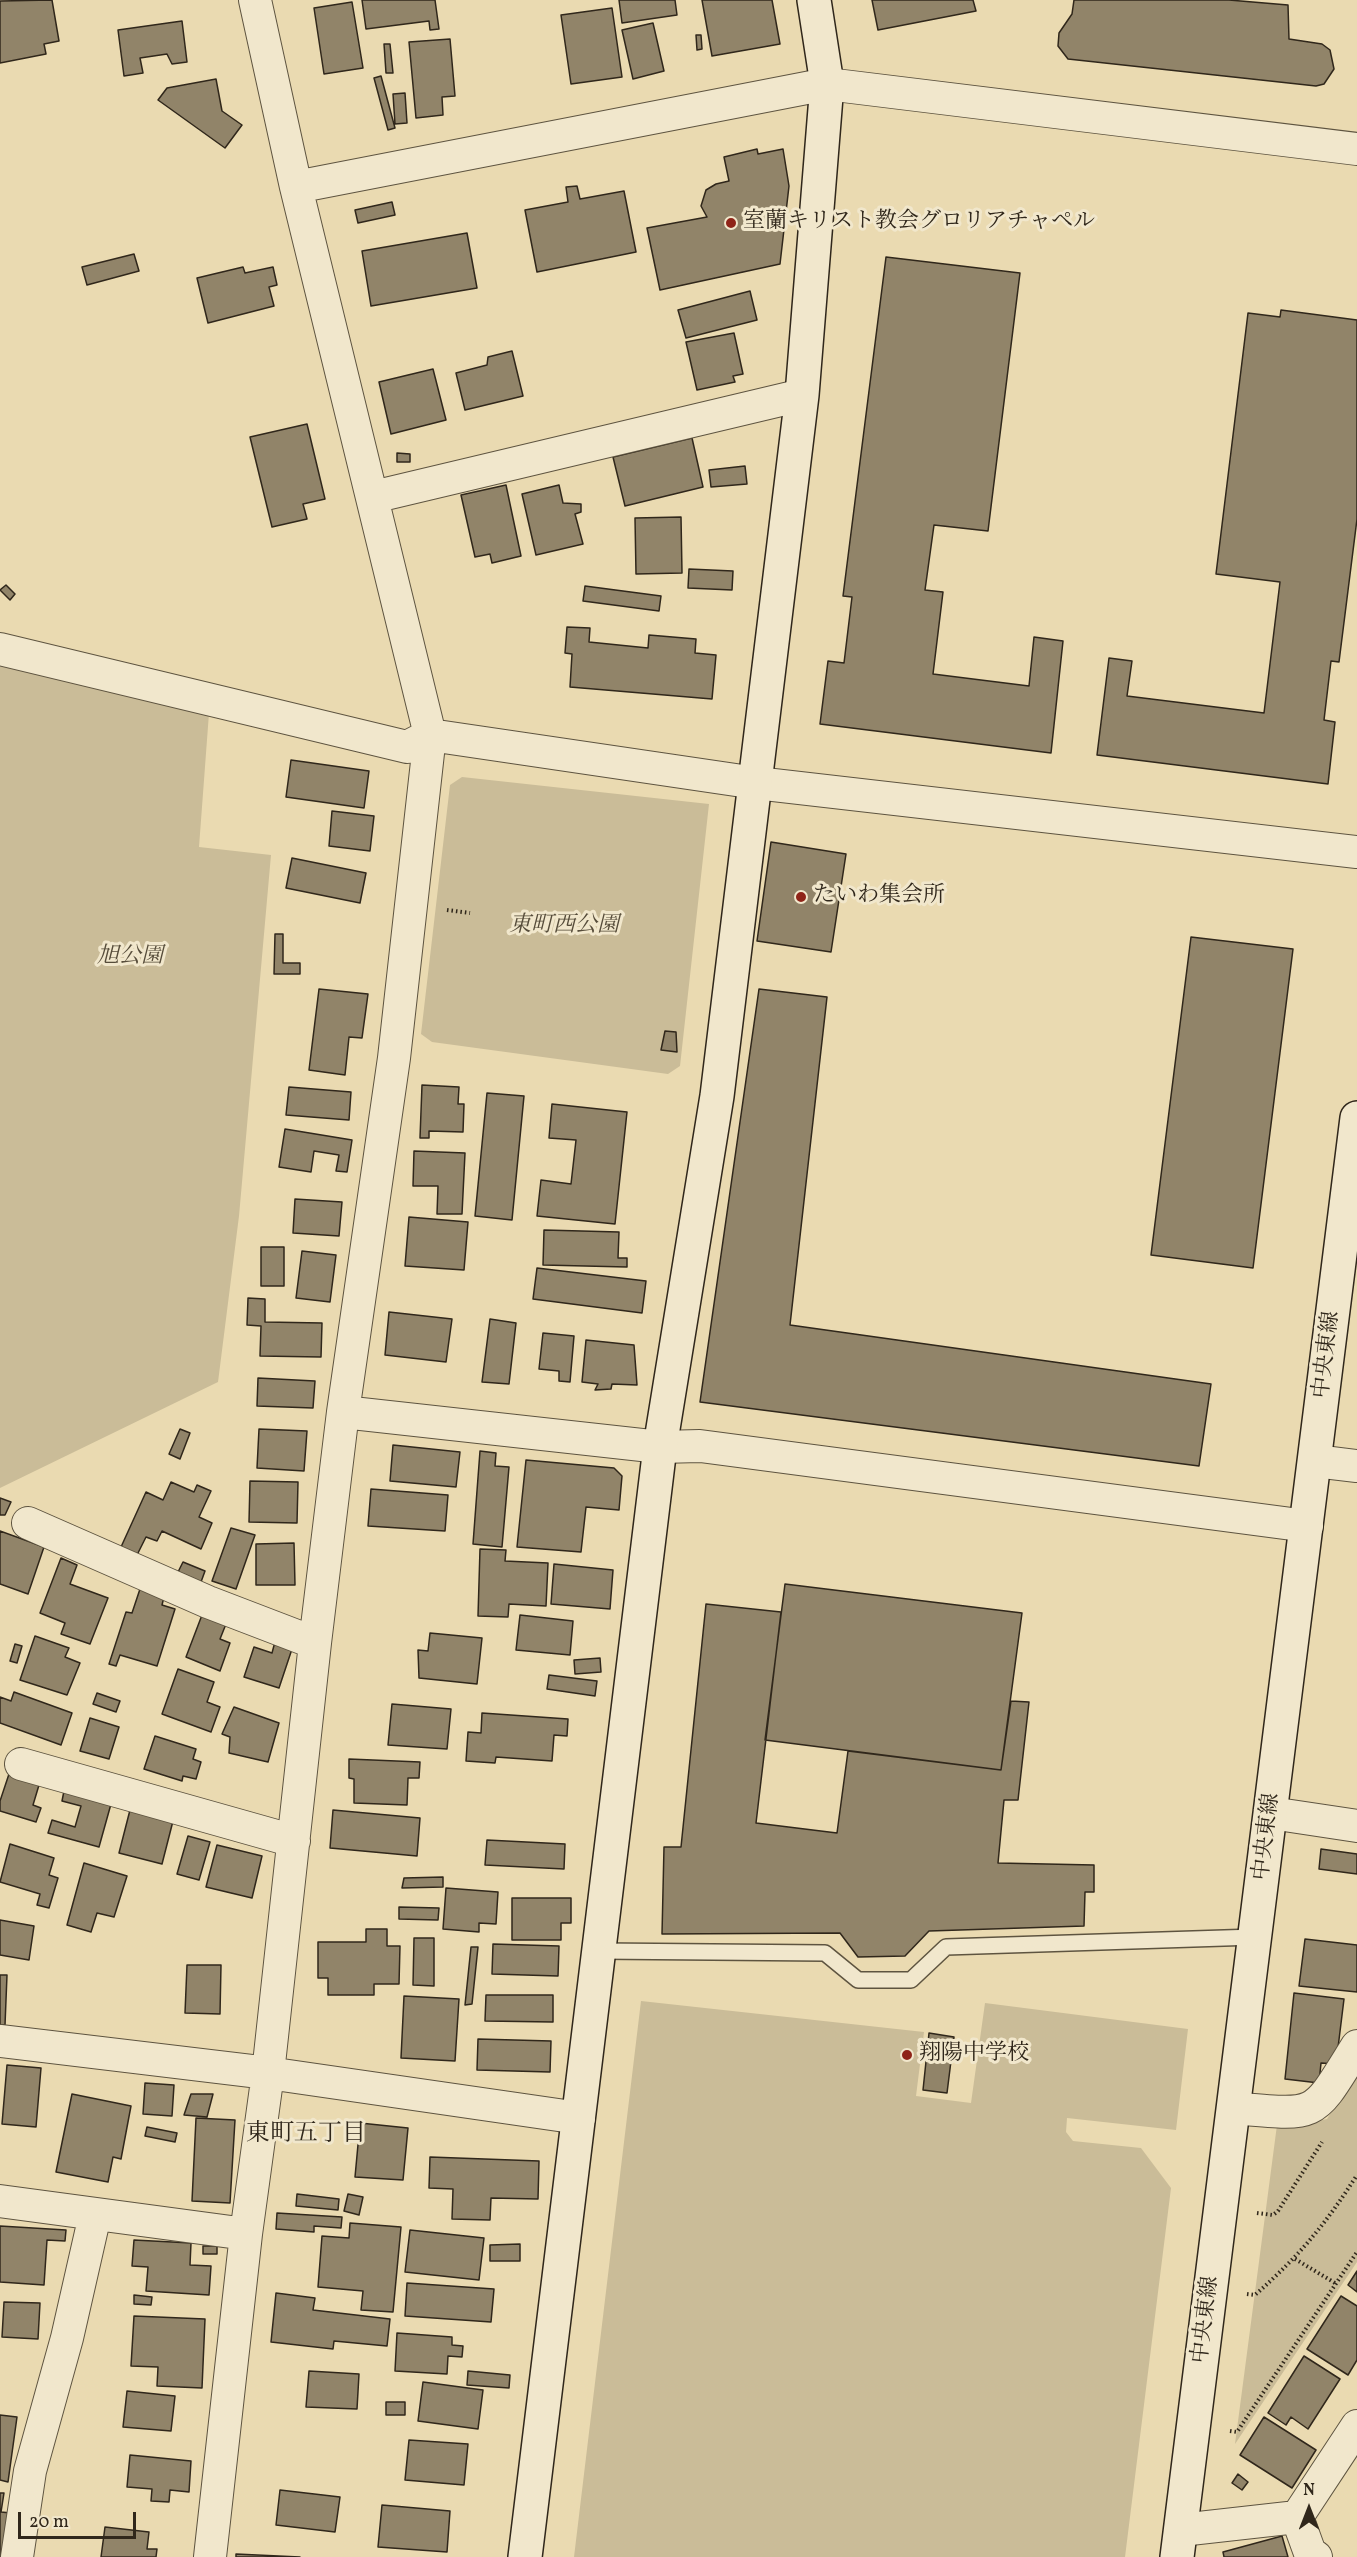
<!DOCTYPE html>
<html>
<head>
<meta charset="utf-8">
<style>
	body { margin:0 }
	#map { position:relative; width:1357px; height:2557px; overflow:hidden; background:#eadab1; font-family:Vollkorn,serif }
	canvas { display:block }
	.north { position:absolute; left:1279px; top:2479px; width:60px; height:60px; -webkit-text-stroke:4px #f1e7cc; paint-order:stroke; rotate:0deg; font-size:16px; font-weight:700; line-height:24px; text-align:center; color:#30271b }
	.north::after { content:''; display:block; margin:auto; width:21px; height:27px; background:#30271b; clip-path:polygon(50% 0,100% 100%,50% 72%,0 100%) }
	.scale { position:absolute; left:18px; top:2512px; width:118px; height:27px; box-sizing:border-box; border:3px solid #30271b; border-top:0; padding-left:8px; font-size:18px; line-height:21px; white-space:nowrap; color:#30271b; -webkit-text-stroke:4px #f1e7cc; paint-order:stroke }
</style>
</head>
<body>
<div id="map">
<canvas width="1357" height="2557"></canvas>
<div class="north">N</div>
<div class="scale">20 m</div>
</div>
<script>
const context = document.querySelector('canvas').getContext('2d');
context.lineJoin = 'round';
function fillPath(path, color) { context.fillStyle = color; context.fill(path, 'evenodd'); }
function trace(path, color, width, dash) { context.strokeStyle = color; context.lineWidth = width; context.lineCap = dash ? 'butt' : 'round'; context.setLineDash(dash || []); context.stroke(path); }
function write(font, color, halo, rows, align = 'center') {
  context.font = font + ' Vollkorn,"Noto Serif JP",serif'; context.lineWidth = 6; context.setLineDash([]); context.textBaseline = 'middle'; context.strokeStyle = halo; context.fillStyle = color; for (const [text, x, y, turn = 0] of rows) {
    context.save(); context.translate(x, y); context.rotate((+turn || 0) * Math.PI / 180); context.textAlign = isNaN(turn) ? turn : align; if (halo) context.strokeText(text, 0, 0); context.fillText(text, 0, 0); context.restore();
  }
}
const green = new Path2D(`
	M 0,664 L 209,713 L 199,847 L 271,855 L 239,1216 L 218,1382 L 0,1488 Z
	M 462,777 L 709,804 L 680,1066 L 668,1074 L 432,1042 L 421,1034 L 450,785 Z
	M 641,2001 L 924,2032 L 916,2096 L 971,2103 L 985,2003 L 1188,2029 L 1176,2130 L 1067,2118 L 1066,2132 L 1073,2141 L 1141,2148 L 1171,2188 L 1125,2557 L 574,2557 Z
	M 1357,2070 L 1357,2262 L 1235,2444 L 1277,2125 L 1304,2124 L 1327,2119 Z`);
const building = new Path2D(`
	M 52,0 L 59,41 L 44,44 L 46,54 L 0,63 L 0,1 Z
	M 362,0 L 435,0 L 439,29 L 430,30 L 429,21 L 366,29 Z
	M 619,0 L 675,0 L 677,15 L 622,23 Z
	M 702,0 L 772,0 L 780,44 L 712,56 Z
	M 872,0 L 973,0 L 976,11 L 878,30 Z
	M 1074,0 L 1229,0 L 1288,5 L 1289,39 L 1322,44 L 1330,50 L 1334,69 L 1324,84 L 1316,86 L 1068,59 L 1058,46 L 1059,33 L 1072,14 Z
	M 352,2 L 363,68 L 324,74 L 314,8 Z
	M 612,8 L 622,77 L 571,84 L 561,15 Z
	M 182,21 L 187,62 L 172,64 L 167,54 L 140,58 L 143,73 L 124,76 L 118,30 Z
	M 653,23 L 664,71 L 633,79 L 622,30 Z
	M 696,35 L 701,35 L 702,49 L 697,50 Z
	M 450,39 L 455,96 L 442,97 L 443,115 L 416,118 L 409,42 Z
	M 384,44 L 390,44 L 393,73 L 386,73 Z
	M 381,76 L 395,128 L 388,130 L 374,78 Z
	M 216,79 L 222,111 L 242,125 L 225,148 L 158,100 L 167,88 Z
	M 405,93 L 407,123 L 395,124 L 393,94 Z
	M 757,149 L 758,154 L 783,149 L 789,186 L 780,264 L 660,290 L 647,228 L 707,217 L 701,206 L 706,190 L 716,184 L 729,181 L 724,157 Z
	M 577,186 L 580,199 L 624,191 L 636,252 L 537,272 L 525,210 L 568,202 L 566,187 Z
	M 392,202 L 395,215 L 358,223 L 355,210 Z
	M 467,233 L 477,288 L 371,306 L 362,251 Z
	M 134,254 L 139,271 L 87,285 L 82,267 Z
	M 886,257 L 1020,273 L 988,531 L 934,525 L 925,590 L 943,592 L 933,674 L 1029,686 L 1034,637 L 1063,641 L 1051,753 L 820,724 L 828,661 L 844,663 L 852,597 L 843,596 Z
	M 243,267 L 245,273 L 273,267 L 277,285 L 269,287 L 274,306 L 208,323 L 197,278 Z
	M 750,291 L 757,320 L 686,338 L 678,310 Z
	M 1281,310 L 1357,320 L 1357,519 L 1339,662 L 1331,661 L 1324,720 L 1335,722 L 1328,784 L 1097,755 L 1109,658 L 1132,661 L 1127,696 L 1264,713 L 1280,582 L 1216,574 L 1248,313 L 1280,317 Z
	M 734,333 L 743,374 L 733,376 L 735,382 L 697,390 L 686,342 Z
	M 512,351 L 523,396 L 465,410 L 456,373 L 487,365 L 488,357 Z
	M 433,369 L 446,420 L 391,434 L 379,382 Z
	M 307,424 L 325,499 L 303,504 L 307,519 L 272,527 L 250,437 Z
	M 692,438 L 703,487 L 625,506 L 613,457 Z
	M 397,453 L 410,454 L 410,462 L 397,462 Z
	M 745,466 L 747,484 L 711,487 L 709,470 Z
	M 506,485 L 521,556 L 492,563 L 490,554 L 475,557 L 461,495 Z
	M 559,485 L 563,503 L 581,504 L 581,512 L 575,514 L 583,544 L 536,555 L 522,494 Z
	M 681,517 L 682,573 L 636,574 L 635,518 Z
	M 689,569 L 733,571 L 732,590 L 688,588 Z
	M 6,585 L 15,594 L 10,600 L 0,590 Z
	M 585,586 L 661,596 L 659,611 L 583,601 Z
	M 567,627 L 590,628 L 589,642 L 648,648 L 649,635 L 696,639 L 695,653 L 716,655 L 712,699 L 570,687 L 572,654 L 565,653 Z
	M 291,760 L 369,771 L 364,808 L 286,797 Z
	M 332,811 L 374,816 L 370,851 L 329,846 Z
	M 771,842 L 846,854 L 831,952 L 757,941 Z
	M 292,858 L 366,873 L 360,903 L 286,888 Z
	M 275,934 L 283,934 L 283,963 L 300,963 L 300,974 L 274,974 Z
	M 1191,937 L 1293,949 L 1253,1268 L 1151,1255 Z
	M 319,989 L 368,994 L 362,1038 L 349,1037 L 345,1075 L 309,1070 Z
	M 759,989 L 827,997 L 790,1325 L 1211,1384 L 1199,1466 L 700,1402 Z
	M 665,1031 L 676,1032 L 677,1052 L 661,1050 Z
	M 422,1085 L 459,1087 L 458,1104 L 464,1104 L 463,1132 L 429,1131 L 429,1138 L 420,1138 Z
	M 289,1087 L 351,1092 L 349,1120 L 286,1115 Z
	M 487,1093 L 524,1096 L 512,1220 L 475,1216 Z
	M 552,1104 L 627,1112 L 615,1224 L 537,1216 L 541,1180 L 571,1184 L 576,1140 L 549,1138 Z
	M 285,1129 L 352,1140 L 347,1172 L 336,1171 L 339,1155 L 314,1151 L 311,1172 L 279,1167 Z
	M 414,1151 L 465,1153 L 462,1214 L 437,1214 L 438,1186 L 413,1186 Z
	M 295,1199 L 342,1202 L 339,1236 L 293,1233 Z
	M 409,1217 L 468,1222 L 464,1270 L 405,1266 Z
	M 544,1230 L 619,1232 L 618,1258 L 627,1258 L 627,1267 L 543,1265 Z
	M 261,1247 L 284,1247 L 284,1286 L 261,1286 Z
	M 302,1251 L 336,1255 L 330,1302 L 296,1298 Z
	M 537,1268 L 646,1281 L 642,1313 L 533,1299 Z
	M 248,1298 L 265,1299 L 265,1322 L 322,1323 L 321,1357 L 260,1356 L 261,1326 L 247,1325 Z
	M 389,1312 L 452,1319 L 446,1362 L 385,1355 Z
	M 490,1319 L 516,1323 L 509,1384 L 482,1382 Z
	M 543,1333 L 574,1336 L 570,1382 L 559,1381 L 559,1371 L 539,1369 Z
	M 586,1340 L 634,1345 L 637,1385 L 612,1384 L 611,1389 L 595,1390 L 598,1384 L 582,1382 Z
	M 258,1378 L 315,1381 L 313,1408 L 257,1406 Z
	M 180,1429 L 190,1433 L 180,1459 L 169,1454 Z
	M 259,1429 L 307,1431 L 304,1471 L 257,1468 Z
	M 393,1445 L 460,1452 L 456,1487 L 390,1481 Z
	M 480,1451 L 496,1453 L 495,1466 L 509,1467 L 502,1547 L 473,1544 Z
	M 526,1460 L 614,1468 L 622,1476 L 619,1510 L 586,1507 L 581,1552 L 517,1547 Z
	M 250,1481 L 298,1482 L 297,1523 L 249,1522 Z
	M 171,1482 L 194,1492 L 197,1485 L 211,1491 L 199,1517 L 212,1523 L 201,1549 L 162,1531 L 157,1541 L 146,1537 L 137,1555 L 121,1547 L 146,1492 L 163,1500 Z
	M 371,1489 L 448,1495 L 445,1531 L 368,1526 Z
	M 0,1498 L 11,1502 L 5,1515 L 0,1515 Z
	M 231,1528 L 255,1535 L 236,1589 L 212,1581 Z
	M 0,1531 L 44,1547 L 28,1594 L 0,1584 Z
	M 294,1543 L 295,1585 L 256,1585 L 256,1544 Z
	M 480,1549 L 506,1550 L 505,1561 L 548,1563 L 546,1606 L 509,1604 L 508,1617 L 478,1616 Z
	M 61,1558 L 77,1565 L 70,1584 L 108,1598 L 90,1644 L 61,1634 L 65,1623 L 40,1613 Z
	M 183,1562 L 205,1571 L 201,1582 L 178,1572 Z
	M 554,1564 L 613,1570 L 610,1609 L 551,1604 Z
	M 785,1584 L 1022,1613 L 1001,1770 L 765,1740 Z
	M 140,1589 L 164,1597 L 162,1605 L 175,1609 L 157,1666 L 120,1655 L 116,1666 L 109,1664 L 126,1612 L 132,1613 Z
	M 706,1604 L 781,1612 L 756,1823 L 837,1833 L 848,1751 L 1001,1770 L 1011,1701 L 1029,1702 L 1018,1800 L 1004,1800 L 998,1863 L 1094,1865 L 1094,1892 L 1085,1892 L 1084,1926 L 929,1931 L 905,1956 L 858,1957 L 840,1933 L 662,1934 L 664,1847 L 681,1847 Z
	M 202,1615 L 226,1624 L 220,1639 L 230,1643 L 220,1671 L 186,1657 Z
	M 520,1615 L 573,1621 L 570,1655 L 516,1650 Z
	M 430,1633 L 482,1638 L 477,1684 L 419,1678 L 418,1650 L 428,1651 Z
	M 35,1636 L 69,1648 L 65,1657 L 80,1663 L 67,1695 L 20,1680 Z
	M 276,1638 L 294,1643 L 279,1688 L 244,1677 L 254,1647 L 272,1653 Z
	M 15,1644 L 22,1646 L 17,1663 L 10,1661 Z
	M 600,1658 L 601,1672 L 575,1674 L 574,1660 Z
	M 178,1669 L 214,1682 L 207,1702 L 220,1707 L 211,1732 L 162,1714 Z
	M 549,1675 L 597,1681 L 595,1696 L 547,1689 Z
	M 14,1692 L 72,1713 L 61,1745 L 0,1723 L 0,1697 L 11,1701 Z
	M 97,1693 L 120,1701 L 116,1712 L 93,1704 Z
	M 392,1704 L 451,1709 L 447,1749 L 388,1745 Z
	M 234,1707 L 279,1723 L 268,1762 L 229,1753 L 230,1737 L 222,1734 Z
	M 482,1713 L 568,1719 L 567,1736 L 554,1735 L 552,1761 L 496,1757 L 495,1763 L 466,1761 L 468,1732 L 481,1733 Z
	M 90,1718 L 119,1727 L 109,1759 L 80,1751 Z
	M 155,1736 L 196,1749 L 193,1759 L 201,1762 L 196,1779 L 183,1776 L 182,1781 L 144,1769 Z
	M 349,1759 L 420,1762 L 419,1778 L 408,1778 L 407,1805 L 354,1803 L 354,1779 L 349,1778 Z
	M 9,1774 L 39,1785 L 33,1805 L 41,1808 L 36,1822 L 0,1811 L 0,1801 Z
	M 64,1791 L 111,1804 L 99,1847 L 48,1833 L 52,1820 L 75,1827 L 81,1806 L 62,1801 Z
	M 130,1810 L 173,1821 L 162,1864 L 119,1853 Z
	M 333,1810 L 420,1818 L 417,1856 L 330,1848 Z
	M 188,1836 L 210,1842 L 199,1880 L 177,1874 Z
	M 487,1840 L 565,1844 L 564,1869 L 485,1865 Z
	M 10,1844 L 54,1858 L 49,1875 L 58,1878 L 49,1908 L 37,1905 L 40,1894 L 0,1882 Z
	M 217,1845 L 262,1856 L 252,1898 L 206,1887 Z
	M 1321,1849 L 1357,1854 L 1357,1874 L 1319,1869 Z
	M 84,1863 L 127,1876 L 114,1917 L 97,1913 L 91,1932 L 67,1925 Z
	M 443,1877 L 443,1887 L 402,1888 L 404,1878 Z
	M 446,1888 L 498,1892 L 496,1924 L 479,1923 L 479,1932 L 443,1929 Z
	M 512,1898 L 571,1898 L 571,1923 L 561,1923 L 561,1940 L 512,1940 Z
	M 399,1907 L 439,1908 L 438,1920 L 399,1919 Z
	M 0,1920 L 34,1926 L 29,1960 L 0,1955 Z
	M 366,1929 L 387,1929 L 387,1946 L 400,1946 L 399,1984 L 374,1984 L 374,1995 L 328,1995 L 328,1978 L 318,1978 L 318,1942 L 366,1942 Z
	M 414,1938 L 434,1938 L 434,1986 L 413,1985 Z
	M 1305,1939 L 1357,1945 L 1357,1992 L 1299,1986 Z
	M 493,1944 L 559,1946 L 558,1976 L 492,1974 Z
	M 471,1947 L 478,1947 L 472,2004 L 465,2005 Z
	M 187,1965 L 221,1965 L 220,2014 L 185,2013 Z
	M 0,1975 L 7,1975 L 5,2025 L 0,2025 Z
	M 1294,1993 L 1344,1999 L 1336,2064 L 1321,2063 L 1319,2083 L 1285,2079 Z
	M 486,1995 L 553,1995 L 553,2022 L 485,2021 Z
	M 404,1996 L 459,1999 L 455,2061 L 401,2058 Z
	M 929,2033 L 954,2037 L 947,2093 L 923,2090 Z
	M 478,2039 L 551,2041 L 550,2072 L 477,2070 Z
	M 7,2065 L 41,2068 L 36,2127 L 2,2124 Z
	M 145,2083 L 174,2085 L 172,2116 L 143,2114 Z
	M 72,2094 L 131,2106 L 121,2159 L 113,2157 L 108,2182 L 56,2172 Z
	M 191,2094 L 213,2094 L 207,2117 L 184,2115 Z
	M 196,2118 L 235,2120 L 230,2203 L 192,2201 Z
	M 360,2123 L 408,2128 L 403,2180 L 355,2177 Z
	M 147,2127 L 177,2133 L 175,2142 L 145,2136 Z
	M 430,2157 L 539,2161 L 538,2199 L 491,2198 L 490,2220 L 452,2219 L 453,2189 L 429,2188 Z
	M 297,2194 L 339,2199 L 338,2210 L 296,2206 Z
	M 348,2194 L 363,2197 L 359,2215 L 344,2211 Z
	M 277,2213 L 342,2217 L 341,2228 L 314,2226 L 314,2232 L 276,2229 Z
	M 350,2223 L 401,2227 L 393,2312 L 361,2310 L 363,2291 L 318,2287 L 322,2236 L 349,2238 Z
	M 0,2226 L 66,2230 L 65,2241 L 47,2240 L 44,2285 L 0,2282 Z
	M 410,2230 L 484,2238 L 479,2280 L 405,2272 Z
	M 134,2240 L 191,2243 L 190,2265 L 211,2266 L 209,2295 L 146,2291 L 148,2267 L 132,2266 Z
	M 520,2244 L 520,2261 L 490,2261 L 490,2245 Z
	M 203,2246 L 217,2246 L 217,2254 L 203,2254 Z
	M 1357,2271 L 1357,2292 L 1348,2285 Z
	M 407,2283 L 494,2289 L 491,2322 L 405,2316 Z
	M 276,2293 L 315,2298 L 313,2310 L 390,2319 L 387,2346 L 334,2341 L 333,2349 L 271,2342 Z
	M 134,2295 L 152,2297 L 151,2305 L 134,2304 Z
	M 1341,2296 L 1357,2306 L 1357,2360 L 1348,2375 L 1307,2349 Z
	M 4,2302 L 40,2303 L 38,2339 L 2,2337 Z
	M 134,2316 L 205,2319 L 202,2388 L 157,2386 L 158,2367 L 131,2366 Z
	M 397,2333 L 452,2337 L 452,2345 L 463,2346 L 462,2357 L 448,2356 L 447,2374 L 395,2371 Z
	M 1304,2356 L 1340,2379 L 1308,2429 L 1291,2417 L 1286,2425 L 1268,2413 Z
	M 309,2371 L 359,2374 L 357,2409 L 306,2407 Z
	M 468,2371 L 510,2375 L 509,2388 L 467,2385 Z
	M 423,2382 L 483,2390 L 478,2429 L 418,2421 Z
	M 127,2391 L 175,2396 L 171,2431 L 123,2427 Z
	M 386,2402 L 405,2402 L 405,2415 L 386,2415 Z
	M 0,2415 L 17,2417 L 8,2482 L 0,2480 Z
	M 1264,2417 L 1316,2450 L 1292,2488 L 1240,2455 Z
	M 409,2440 L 468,2444 L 464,2485 L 405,2480 Z
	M 130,2455 L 191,2461 L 189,2492 L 170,2490 L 169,2502 L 151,2501 L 152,2489 L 127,2487 Z
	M 1238,2474 L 1248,2482 L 1242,2490 L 1232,2483 Z
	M 280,2490 L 340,2497 L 335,2532 L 276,2525 Z
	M 0,2493 L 4,2493 L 1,2512 L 11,2513 L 5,2557 L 0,2557 Z
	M 382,2505 L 450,2511 L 447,2552 L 378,2547 Z
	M 105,2527 L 149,2532 L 147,2549 L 157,2549 L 156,2557 L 101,2557 Z
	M 1282,2536 L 1288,2557 L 1224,2557 L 1223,2552 Z
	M 236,2554 L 300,2557 L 236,2557 Z`);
const path = new Path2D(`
	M 447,910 L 470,913
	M 1257,2213 L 1273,2215 L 1278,2211 L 1322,2142
	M 1295,2259 L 1335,2283
	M 1247,2294 L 1255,2295 C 1300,2255 1325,2225 1357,2175
	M 1230,2431 L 1237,2432 L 1357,2252`);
const lane = new Path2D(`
	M 599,1951 L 825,1953 L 858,1980 L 911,1980 L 946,1947 L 1255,1937`);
const street = new Path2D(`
	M 296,187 L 827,84 L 1357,149
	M 373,497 L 802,395
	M 0,649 L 407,747 L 430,735 L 756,783 L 1357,852
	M 343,1412 L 660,1447 L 700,1446 L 1307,1526
	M 1315,1461 L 1357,1466
	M 28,1523 L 208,1602 L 315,1643
	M 21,1764 L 294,1841
	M 1271,1813 L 1357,1826
	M 0,2041 L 268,2073 L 579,2118
	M 1234,2108 C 1320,2116 1312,2118 1357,2046
	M 0,2201 L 246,2234
	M 1297,2517 L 1310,2553 L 1316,2557
	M 1181,2530 L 1297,2517 L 1357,2426
	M 17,2557 L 30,2471 L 67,2338 L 95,2215
	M 210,2557 L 246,2234 L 268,2073 L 315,1643 L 343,1412 L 394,1058 L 430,735 L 296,187 L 255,0`);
const secondary = new Path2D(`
	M 525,2557 L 660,1447 L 717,1096 L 802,395 L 827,84 L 814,0
	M 1177,2557 L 1357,1118`);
const markers = [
	[731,223,6,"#8f2418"],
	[801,897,6,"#8f2418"],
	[907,2055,6,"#8f2418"]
];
const poiNames = [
	["室蘭キリスト教会グロリアチャペル",743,223],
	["たいわ集会所",813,897],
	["翔陽中学校",919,2055]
];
const parkNames = [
	["東町西公園",564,927],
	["旭公園",130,958]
];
const streetNames = [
	["中央東線",1328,1355,-83],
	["中央東線",1268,1837,-83],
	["中央東線",1207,2320,-83]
];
const neighbourhoodNames = [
	["東町五丁目",306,2136]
];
fillPath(green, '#cabc98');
fillPath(building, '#918469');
trace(building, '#30271b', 1.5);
trace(lane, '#5e5440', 18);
trace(street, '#5e5440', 34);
trace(secondary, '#30271b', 36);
trace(path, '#30271b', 4, [1.5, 3]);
trace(lane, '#f1e7cc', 15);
trace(street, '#f1e7cc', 32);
trace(secondary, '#f1e7cc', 33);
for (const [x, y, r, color] of markers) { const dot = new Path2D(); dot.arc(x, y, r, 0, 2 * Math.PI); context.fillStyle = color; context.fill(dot); trace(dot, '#f1e7cc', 2); }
write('22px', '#30271b', '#f1e7cc', poiNames, 'left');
write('italic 22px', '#564c3a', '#f1e7cc', parkNames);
write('22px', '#30271b', '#f1e7cc', streetNames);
write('24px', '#30271b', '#f1e7cc', neighbourhoodNames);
</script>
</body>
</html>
